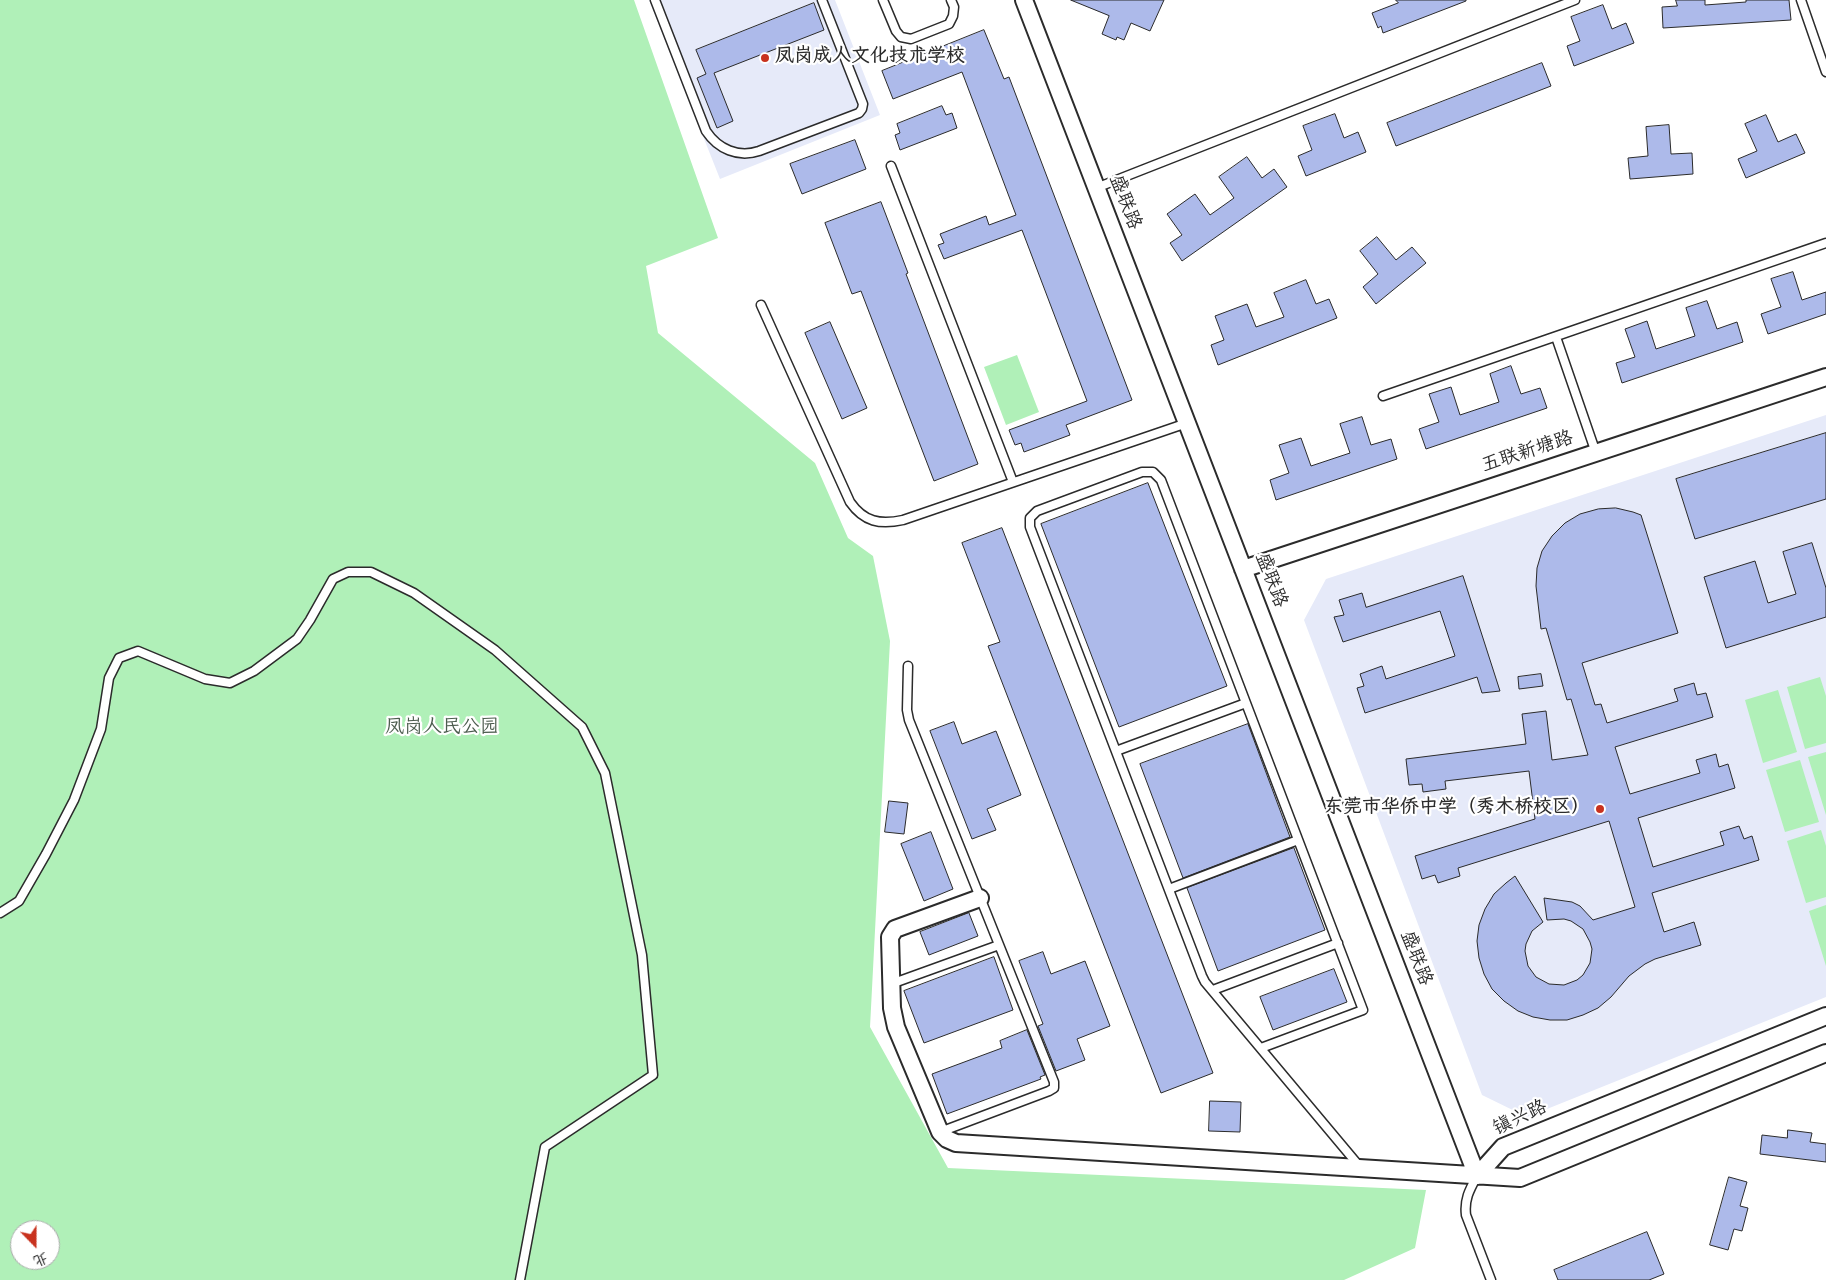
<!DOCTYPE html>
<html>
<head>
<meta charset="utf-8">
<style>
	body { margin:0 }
	#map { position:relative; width:1826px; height:1280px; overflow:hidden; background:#fff; font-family:Dekko,"LXGW WenKai TC",sans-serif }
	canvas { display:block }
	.north { position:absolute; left:10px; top:1220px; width:50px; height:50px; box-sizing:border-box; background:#fff; border:1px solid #aaa; border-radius:50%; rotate:158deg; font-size:14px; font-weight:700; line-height:20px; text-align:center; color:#2b2b2b }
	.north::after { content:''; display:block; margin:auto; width:18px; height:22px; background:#c8321e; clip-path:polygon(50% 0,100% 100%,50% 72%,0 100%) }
</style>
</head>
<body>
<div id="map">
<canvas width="1826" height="1280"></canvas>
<div class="north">北</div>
</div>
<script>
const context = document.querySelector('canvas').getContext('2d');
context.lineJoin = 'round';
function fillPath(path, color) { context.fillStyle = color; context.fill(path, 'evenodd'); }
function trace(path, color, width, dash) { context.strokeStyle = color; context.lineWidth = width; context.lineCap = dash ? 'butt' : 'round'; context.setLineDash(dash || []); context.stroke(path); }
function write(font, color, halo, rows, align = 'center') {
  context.font = font + ' Dekko,"LXGW WenKai TC",sans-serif'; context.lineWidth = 4.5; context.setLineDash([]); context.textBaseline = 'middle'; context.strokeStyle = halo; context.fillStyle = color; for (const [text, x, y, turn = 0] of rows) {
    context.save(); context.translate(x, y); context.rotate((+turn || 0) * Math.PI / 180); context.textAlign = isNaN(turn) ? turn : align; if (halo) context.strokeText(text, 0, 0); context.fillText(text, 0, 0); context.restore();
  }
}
const built = new Path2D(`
	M 649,0 L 835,0 L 880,115 L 720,179 Z
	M 1826,415 L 1826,997 L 1527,1117 L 1482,1095 L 1304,620 L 1326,579 Z`);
const green = new Path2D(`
	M 0,0 L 634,0 L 718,238 L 646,266 L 658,333 L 815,463 L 848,538 L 873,556 L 890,641 L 870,1027 L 948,1168 L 1426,1190 L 1415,1248 L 1344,1280 L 0,1280 ZM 20,1230 L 50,1230 L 50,1260 L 20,1260 Z
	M 1017,355 L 1039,412 L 1006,425 L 984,367 Z
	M 1820,677 L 1826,696 L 1826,743 L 1805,749 L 1787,687 Z
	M 1778,690 L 1797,752 L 1763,763 L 1745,700 Z
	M 1826,752 L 1826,815 L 1808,757 Z
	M 1800,760 L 1819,822 L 1785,832 L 1766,770 Z
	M 1821,830 L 1826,846 L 1826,897 L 1806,903 L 1787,841 Z
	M 1826,905 L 1826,966 L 1809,911 Z`);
const building = new Path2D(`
	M 1071,0 L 1164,0 L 1150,31 L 1131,23 L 1124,40 L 1117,37 L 1116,40 L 1102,34 L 1109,16 Z
	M 1396,0 L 1466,0 L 1466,1 L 1383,33 L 1381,26 L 1378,28 L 1372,13 L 1398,3 Z
	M 1676,0 L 1705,0 L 1705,5 L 1746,2 L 1746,0 L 1789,0 L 1791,20 L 1663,28 L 1662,7 L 1677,6 Z
	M 814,3 L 824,30 L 714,73 L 733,121 L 717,128 L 697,78 L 706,74 L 696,50 Z
	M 1603,5 L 1612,29 L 1626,23 L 1634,43 L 1574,66 L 1567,46 L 1580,41 L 1571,17 Z
	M 984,30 L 1004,79 L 1009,77 L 1132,400 L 1066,425 L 1070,435 L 1024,452 L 1021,443 L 1015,445 L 1009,430 L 1087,401 L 1022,230 L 944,259 L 938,245 L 944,243 L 940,234 L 986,216 L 989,225 L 1016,215 L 962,72 L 893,99 L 882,71 Z
	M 1542,63 L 1551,86 L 1396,146 L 1387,123 Z
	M 942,106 L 946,115 L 952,113 L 957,128 L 900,150 L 895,135 L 900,133 L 897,124 Z
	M 1335,114 L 1344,138 L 1358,132 L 1366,152 L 1306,176 L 1298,156 L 1312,150 L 1303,126 Z
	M 1766,115 L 1778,142 L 1796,134 L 1805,153 L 1746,178 L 1738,159 L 1757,151 L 1745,124 Z
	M 1669,125 L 1671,154 L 1692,153 L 1693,174 L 1630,179 L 1628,158 L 1648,156 L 1646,127 Z
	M 855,140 L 866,169 L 802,194 L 790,164 Z
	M 1247,157 L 1262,178 L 1274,169 L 1287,187 L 1182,261 L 1170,243 L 1182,235 L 1167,214 L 1195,194 L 1210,215 L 1234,198 L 1219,177 Z
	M 881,202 L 908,273 L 906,274 L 978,464 L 934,481 L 861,291 L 852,294 L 825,223 Z
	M 1377,237 L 1396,260 L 1412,247 L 1426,263 L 1376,304 L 1363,287 L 1378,274 L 1360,251 Z
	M 1793,272 L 1802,300 L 1826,292 L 1826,314 L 1768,334 L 1761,314 L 1781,307 L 1771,279 Z
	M 1306,280 L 1316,304 L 1329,299 L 1337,318 L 1218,365 L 1211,345 L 1224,340 L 1215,316 L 1247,304 L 1256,327 L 1284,317 L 1274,293 Z
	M 1707,301 L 1717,329 L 1737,322 L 1743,342 L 1622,383 L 1616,363 L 1635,357 L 1625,329 L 1647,321 L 1656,349 L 1695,336 L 1686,308 Z
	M 830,322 L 867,408 L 842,419 L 805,333 Z
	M 1511,366 L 1521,394 L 1540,388 L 1547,408 L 1426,449 L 1419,429 L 1439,422 L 1429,394 L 1451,387 L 1460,415 L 1499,402 L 1490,374 Z
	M 1362,417 L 1371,445 L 1391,439 L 1397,459 L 1276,500 L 1270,480 L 1289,473 L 1279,445 L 1301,438 L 1311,466 L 1350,453 L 1340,424 Z
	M 1826,433 L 1826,499 L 1695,539 L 1676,479 Z
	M 1148,483 L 1227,686 L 1119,727 L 1041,524 Z
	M 1616,508 L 1633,512 L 1641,515 L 1678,633 L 1582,663 L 1595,705 L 1601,704 L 1607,723 L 1678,701 L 1674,689 L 1694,683 L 1697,695 L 1706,693 L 1713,717 L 1615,747 L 1630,794 L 1700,773 L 1696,760 L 1716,754 L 1719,767 L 1728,764 L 1735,788 L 1638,818 L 1653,867 L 1724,845 L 1720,832 L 1739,826 L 1744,839 L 1752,836 L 1759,860 L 1652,893 L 1664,932 L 1694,922 L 1701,945 L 1655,959 L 1645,964 L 1629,976 L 1611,997 L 1598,1008 L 1583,1015 L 1567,1020 L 1550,1020 L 1533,1017 L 1518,1011 L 1504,1001 L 1492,989 L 1484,974 L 1479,958 L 1477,941 L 1479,925 L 1485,909 L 1494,894 L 1506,883 L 1515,876 L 1543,922 L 1532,931 L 1526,944 L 1525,951 L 1528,966 L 1536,977 L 1549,984 L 1564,985 L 1577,980 L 1583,975 L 1590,963 L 1592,949 L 1590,942 L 1583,929 L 1571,921 L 1564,919 L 1547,920 L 1544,898 L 1572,902 L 1580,906 L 1593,920 L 1635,907 L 1609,821 L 1458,868 L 1460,876 L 1438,883 L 1435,875 L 1422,879 L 1415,856 L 1535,819 L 1529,771 L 1445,781 L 1446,789 L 1423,792 L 1422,784 L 1409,785 L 1406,759 L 1526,744 L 1522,714 L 1546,711 L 1552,760 L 1588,755 L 1571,699 L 1567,700 L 1546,628 L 1541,629 L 1536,586 L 1537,568 L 1542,551 L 1552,536 L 1565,523 L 1580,514 L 1598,509 Z
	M 1002,528 L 1213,1073 L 1161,1093 L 988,646 L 1000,642 L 962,543 Z
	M 1812,543 L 1826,588 L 1826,617 L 1726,648 L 1704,577 L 1755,561 L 1768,603 L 1796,594 L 1783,552 Z
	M 1463,576 L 1500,691 L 1482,693 L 1477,677 L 1365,713 L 1357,688 L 1364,686 L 1360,674 L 1382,666 L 1386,679 L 1455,656 L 1440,611 L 1343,642 L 1334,617 L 1344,615 L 1339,600 L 1362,593 L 1366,607 Z
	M 1541,674 L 1543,686 L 1519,689 L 1518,677 Z
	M 954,722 L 962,744 L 996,731 L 1021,795 L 987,809 L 996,830 L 972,839 L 930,731 Z
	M 1248,724 L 1290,837 L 1183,878 L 1140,764 Z
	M 889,801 L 908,803 L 904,834 L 885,832 Z
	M 931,832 L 953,889 L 924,901 L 901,844 Z
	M 1294,848 L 1325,930 L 1218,971 L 1187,888 Z
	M 969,913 L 978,936 L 929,955 L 920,932 Z
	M 1043,952 L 1051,974 L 1085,961 L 1110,1026 L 1077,1039 L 1085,1060 L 1056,1071 L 1038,1026 L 1043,1024 L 1019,961 Z
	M 994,957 L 1013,1010 L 924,1043 L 904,991 Z
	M 1334,969 L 1347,1002 L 1273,1030 L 1260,997 Z
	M 1027,1030 L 1045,1075 L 1040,1077 L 1041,1079 L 947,1114 L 932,1074 L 1002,1048 L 1000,1041 Z
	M 1210,1101 L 1241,1102 L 1240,1132 L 1209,1131 Z
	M 1788,1130 L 1812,1133 L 1810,1142 L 1826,1144 L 1826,1162 L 1760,1154 L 1762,1135 L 1787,1138 Z
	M 1729,1177 L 1747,1182 L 1740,1206 L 1748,1208 L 1742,1231 L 1734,1229 L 1728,1250 L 1710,1245 Z
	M 1647,1232 L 1664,1274 L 1649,1280 L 1558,1280 L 1554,1270 Z`);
const service = new Path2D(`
	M 655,0 L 706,131 C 718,149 738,158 759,151 L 859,113 L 862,109 L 863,104 L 822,0
	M 883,0 L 896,31 L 901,37 L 911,39 L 949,24 L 953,16 L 954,7 L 951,0
	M 1801,0 L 1826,72
	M 891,166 L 1013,482
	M 1096,188 L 1575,0
	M 761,305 L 850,502 C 864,522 880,525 903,520 L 1187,423
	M 1556,337 L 1596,453
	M 1383,396 L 1826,243
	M 908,666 L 907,710 L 909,720 L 1054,1082 L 1054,1088 L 1049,1091 L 940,1132
	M 1116,751 L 1246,703
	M 1169,889 L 1298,840
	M 0,913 L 19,901 L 46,854 L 74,800 L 101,729 L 109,678 L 119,658 L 138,651 L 205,679 L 230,683 L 254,671 L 297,639 L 310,620 L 333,579 L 348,572 L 371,572 L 414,593 L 495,650 L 582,727 L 605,773 L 642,955 L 653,1075 L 545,1147 L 520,1280
	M 891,984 L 999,945
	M 1213,990 L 1338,943
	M 1261,1048 L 1363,1010 L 1161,480 L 1153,472 L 1142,472 L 1037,511 L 1030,518 L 1030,527 L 1202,976 L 1205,982 L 1360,1167
	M 1477,1176 C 1470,1189 1464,1199 1466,1215 L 1491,1280`);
const minor = new Path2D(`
	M 1024,0 L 1477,1176
	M 1243,569 L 1826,377
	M 980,898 L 895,929 L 890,937 L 892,1008 L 896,1027 L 940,1132 L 947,1139 L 956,1143 L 1520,1178 L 1826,1053
	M 1477,1176 L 1503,1147 L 1826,1016`);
const markers = [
	[765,58,5,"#c8321e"],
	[1600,809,5,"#c8321e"]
];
const poiNames = [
	["凤岗成人文化技术学校",775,58],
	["东莞市华侨中学（秀木桥校区）",1590,809,"right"]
];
const streetNames = [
	["盛联路",1123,203,69],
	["五联新塘路",1528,454,-18],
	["盛联路",1269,581,69],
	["盛联路",1414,959,69],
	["镇兴路",1521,1120,-25]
];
const parkNames = [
	["凤岗人民公园",442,729]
];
fillPath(built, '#e6eaf9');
fillPath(green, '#b0f0b8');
fillPath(building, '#adbaea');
trace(building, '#2b2b2b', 1);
trace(service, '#2b2b2b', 11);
trace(minor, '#2b2b2b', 20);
trace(service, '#fff', 8);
trace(minor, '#fff', 16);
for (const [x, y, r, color] of markers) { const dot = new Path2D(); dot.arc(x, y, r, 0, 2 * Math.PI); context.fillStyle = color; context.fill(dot); trace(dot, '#fff', 2); }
write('bold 19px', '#2b2b2b', '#fff', poiNames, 'left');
write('19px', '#2b2b2b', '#fff', streetNames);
write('19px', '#4c5c4e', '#fff', parkNames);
</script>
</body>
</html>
